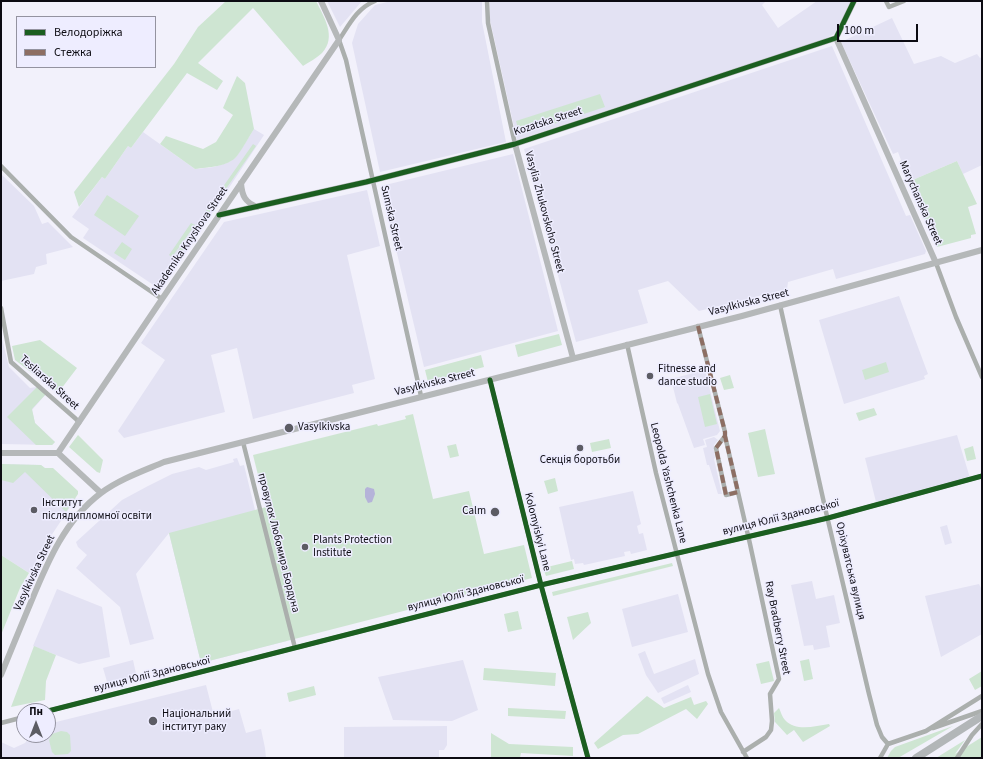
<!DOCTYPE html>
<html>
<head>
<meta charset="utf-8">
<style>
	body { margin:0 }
	#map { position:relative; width:983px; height:759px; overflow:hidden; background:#f2f1fb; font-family:"Source Sans 3",sans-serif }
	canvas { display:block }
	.frame { position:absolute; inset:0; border:2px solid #0c0b12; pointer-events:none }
	.legend { position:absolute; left:16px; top:16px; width:140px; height:52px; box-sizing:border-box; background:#eeedff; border:1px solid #9493a0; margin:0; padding:5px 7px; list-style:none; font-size:12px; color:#0c0b12 }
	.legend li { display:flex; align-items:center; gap:8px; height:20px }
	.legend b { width:20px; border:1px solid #9493a0 }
	.north { position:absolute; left:16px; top:703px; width:40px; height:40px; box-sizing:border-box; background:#eeedff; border:1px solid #9493a0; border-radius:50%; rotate:0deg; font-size:11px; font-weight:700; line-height:16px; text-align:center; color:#0c0b12 }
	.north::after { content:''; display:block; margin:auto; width:14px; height:18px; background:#5c5c64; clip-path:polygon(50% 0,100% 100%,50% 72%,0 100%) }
	.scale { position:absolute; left:837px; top:24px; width:81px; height:18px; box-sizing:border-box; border:2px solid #0c0b12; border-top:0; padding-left:5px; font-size:12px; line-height:14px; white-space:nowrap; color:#0c0b12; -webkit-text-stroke:3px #eeedff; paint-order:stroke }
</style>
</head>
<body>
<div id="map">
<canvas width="983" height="759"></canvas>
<div class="frame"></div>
<ul class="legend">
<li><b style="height:5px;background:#1b5e20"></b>Велодоріжка</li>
<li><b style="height:5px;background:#8d6e63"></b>Стежка</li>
</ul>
<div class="north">Пн</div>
<div class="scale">100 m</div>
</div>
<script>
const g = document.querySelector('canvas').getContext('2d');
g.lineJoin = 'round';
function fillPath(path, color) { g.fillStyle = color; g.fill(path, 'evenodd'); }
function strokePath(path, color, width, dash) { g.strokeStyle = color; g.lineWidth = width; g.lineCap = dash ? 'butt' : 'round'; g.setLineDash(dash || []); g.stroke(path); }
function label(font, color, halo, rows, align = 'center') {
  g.font = font + ' "Source Sans 3",sans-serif'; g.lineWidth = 3; g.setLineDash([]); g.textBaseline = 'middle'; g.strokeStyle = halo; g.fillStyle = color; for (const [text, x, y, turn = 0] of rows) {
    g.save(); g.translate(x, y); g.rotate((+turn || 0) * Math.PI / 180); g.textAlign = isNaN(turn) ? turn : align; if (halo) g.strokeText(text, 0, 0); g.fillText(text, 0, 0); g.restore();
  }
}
fillPath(new Path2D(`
	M327,1h35l-22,26z
	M391,1h91v21l24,120 -126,30 -28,-129 6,-19 17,-19z
	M490,1h276l-4,4 16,23 39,-27h35l-18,33 -9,5 -308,101 -27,-120z
	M892,18l22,46 27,-8 14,7 22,-9 3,4 2,-1v108l-19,9 -6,-13 -49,21 -9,-20 2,-2 -3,-8 -5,2 -52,-112z
	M832,46l74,170 4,-1 16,36 -1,3 -89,25 -3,-10 -45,13 -1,7 -88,22 -31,-30 -30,9 10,33 -72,19 -52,-193z
	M254,129l10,6 -103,155 -78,-52 6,-9 -17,-12 30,-40 3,2 23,-33 3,2 12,-16 52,37 19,-2 15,-5 7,-5z
	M513,154l45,177 -134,36 -43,-181z
	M1,174l33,32 8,18 6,-2 25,25 -27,7 1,10 -11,3 -2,7 -33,7z
	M367,190l13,56 -33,9 28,124 -23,6 2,8 -101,26 -16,-71 -26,7 14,57 -101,26 -6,-7 47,-71 -24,-17 83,-121z
	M899,296l29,78 -4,2 1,3 -81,25 -25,-84z
	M1,335l8,32 21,21 7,-1 9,7 -14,16 3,13 20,19 -3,3 -51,-1z
	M705,370l15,61 -3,4 -14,4 2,6 -11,3 -16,-44 -1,-1 -6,-24z
	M957,435l13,43 -94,24 -11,-44z
	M714,437l4,3 -4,5v5l1,8 -1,1 8,35h-4l-9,-29h-2l-4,-17 4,-1 -2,-7z
	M237,458l3,8 4,-1 43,176 -86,22 -32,-130 -33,41 18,65 -24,6 -10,-38 -44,-39 11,-13 -9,-8 -2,-5 46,-42 26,-14 24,-12 27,-7 7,3 28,-8 -1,-3z
	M1,464l40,1 35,33 -25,38 -22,37 -28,-18z
	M633,491l8,33 -4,2 2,8 4,-1 4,17 -16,4 -1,-3 -6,1 1,4 -41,9 -1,-2 -8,1 -1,-5 -3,1 -12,-53z
	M947,525l5,18 -7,2 -5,-18z
	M812,581l4,18 18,-4 6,28 -14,3 4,21 -16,3 -1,-5 -9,1 -13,-61z
	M979,584l3,6v44l-41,23 -16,-61z
	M57,589l45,18 8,50 -31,7 -46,-18z
	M678,594l10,38 -56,15 -10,-38z
	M645,651l9,23 41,-15 4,15 -41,19 -12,-18 -8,-21z
	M133,660l4,18 -29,7 -5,-17z
	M463,660l15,50 -26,11 -59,-1 -15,-43z
	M206,685l8,31 25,-7 7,24 15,-4 4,19 1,10h-265v-16l13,6 11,-5 6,-8h17v-11z
	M688,685l3,7 -27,12 -3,-6z
	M447,726v19l-3,5h-5v8h-95v-31z`), '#e3e2f3');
fillPath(new Path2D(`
	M226,1h90c8,16 21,36 6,52 -5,5 -13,9 -19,13l-50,-58 -55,55 25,18 -6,9 -30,-17 -56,75 -3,-2 -23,33 -3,-2 -23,30 -5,-15 100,-128 24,-37z
	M237,76l8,7 9,46c-6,9 -11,19 -17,27 -9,11 -29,11 -42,13l-35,-25 6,-8 37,13 13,-7 17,-27 -10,-7z
	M600,94l5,13 -85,28 -4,-14z
	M253,144l3,2 -82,117 -2,-2 1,-3z
	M957,161l20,43 -9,3 8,27 -5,1v3l-34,9 -29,-65z
	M107,195l32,21 -14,20 -31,-21z
	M191,223l4,2 -23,32 -3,-2z
	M122,242l10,7 -7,11 -11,-7z
	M559,334l3,11 -44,12 -3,-12z
	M40,340l37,28 -19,25 -43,-33 -3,-14z
	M481,355l3,12 -56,15 -3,-12z
	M886,362l3,10 -24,8 -3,-10z
	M730,375l4,13 -10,2 -4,-12z
	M37,387l9,7 -14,15 3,14 20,19 -3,3h-16l-29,-28z
	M710,394l7,30 -12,3 -7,-30z
	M874,408l3,7 -18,6 -3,-8z
	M413,414l20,85 36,-8 15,63 40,-9 8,33 -331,85 -32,-130 97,-26 -13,-52 124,-31 1,2 28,-7 -1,-3z
	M765,429l10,45 -17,3 -10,-44z
	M78,435l25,25 -3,13 -3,-1 -28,-25z
	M609,439l2,9 -19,4 -2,-9z
	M456,444l3,12 -9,2 -3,-12z
	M973,446l3,13 -9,2 -3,-12z
	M1,464l40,1 4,3h8l25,23v3l-12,18 -41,-40 -12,11 -12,-3z
	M555,478l3,13 -10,3 -4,-13z
	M1,555l28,18 -9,15 -19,47z
	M572,561l2,8 -28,7 -3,-8z
	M672,563l1,3 -120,30 -1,-4z
	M518,611l4,18 -14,3 -4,-18z
	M588,612l3,11 -18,17 -6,-23z
	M34,646l22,9 -10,26 -1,19 -34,7z
	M809,659l4,20 -9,2 -4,-20z
	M769,661l5,20 -13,3 -5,-20z
	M484,668l72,5 -1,13 -72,-6z
	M982,671v15l-7,4 -6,-11z
	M314,686l2,9 -27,7 -2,-9z
	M647,696l17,12 27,-11 3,8 12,-4 2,3 -11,15 -11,-10 -48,25 -15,1 -25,14 -4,-6z
	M508,708l58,3 -1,8 -57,-3z
	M779,708c2,4 3,9 6,12 11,12 30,6 44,4l1,2 -27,16 -9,-12 -7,5 -12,-13 -1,-9z
	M953,726l-55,32h-11l4,-7 4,-4z
	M61,731l6,1 3,3 1,16 -3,3 -13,1 -3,-3 -3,-12 3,-6z
	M491,733l18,11 64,3v9l-52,-3 -1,5h-29z
	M982,737v21h-46l29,-18 -10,14z`), '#cee5d2');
fillPath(new Path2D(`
	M367,487l7,2 1,5 -3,8 -4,1 -3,-6v-8z`), '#b5b3d9');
strokePath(new Path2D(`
	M375,1c-18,7 -26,24 -36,39l7,20 75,336
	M487,1l1,22 27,121
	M886,1l3,6 15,-6
	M1,166l70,71 91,62
	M936,263l20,54 26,60
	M780,305l46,207 43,182 8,31 5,12 6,7
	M1,308l10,54 65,57 3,4
	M698,326l27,106v4l-9,12 10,47 12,-3
	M627,344l29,129 52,201 13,38 26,46
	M490,380l51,205 47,173
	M725,436l25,108 29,135 -9,15 2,27 -1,9 -5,7 -23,15
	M243,442l52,206
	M48,711l493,-126 287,-67 154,-42
	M1,723l23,-6
	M933,728l49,-17
	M880,758l8,-14 38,-13 56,-35
	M957,758l15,-23 10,-11`), '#abafad', 4.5);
strokePath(new Path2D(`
	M836,38l100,225
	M515,144l58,214
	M241,183c1,13 4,19 16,24
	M219,215l147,-33 149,-38 321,-106 18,-37
	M1,453h57
	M58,453l104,-154 177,-259 -18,-39
	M58,453l43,40
	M1,675c10,-25 20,-49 30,-73 17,-41 34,-82 70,-109 19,-14 42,-22 63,-31l578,-146 240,-66`), '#b5b8b9', 6);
strokePath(new Path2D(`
	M916,758l66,-42`), '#b2b6b8', 8);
strokePath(new Path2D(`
	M698,326l27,106v4l-9,12 10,47 12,-3 -13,-56`), '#8d6e63', 4, [8, 4]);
strokePath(new Path2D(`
	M219,215l147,-33 149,-38 321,-106 18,-37
	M490,380l51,205 47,173
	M48,711l493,-126 287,-67 154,-42`), '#1b5e20', 5);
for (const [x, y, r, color] of [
	[650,376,4,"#5c5c64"],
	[289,428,5,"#5c5c64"],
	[580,448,4,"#5c5c64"],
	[34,510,4,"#5c5c64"],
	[495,512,5,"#5c5c64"],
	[305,547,4,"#5c5c64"],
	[153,721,5,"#5c5c64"]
]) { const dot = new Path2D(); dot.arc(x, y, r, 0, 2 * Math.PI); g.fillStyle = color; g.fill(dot); strokePath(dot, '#eeedff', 1.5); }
label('11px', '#0c0b12', '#eeedff', [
	["Kozatska Street",548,122,-18],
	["Marychanska Street",920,203,66],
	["Vasylia Zhukovskoho Street",544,212,75],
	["Sumska Street",391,218,77],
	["Akademika Knyshova Street",190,241,-56],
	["Vasylkivska Street",749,303,-14],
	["Tesliarska Street",49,383,42],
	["Vasylkivska Street",435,383,-14],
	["Leopolda Yashchenka Lane",668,483,76],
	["вулиця Юлії Здановської",781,518,-14],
	["Kolomyiskyi Lane",537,532,76],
	["провулок Любомира Бордуна",278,543,76],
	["Оріхуватська вулиця",850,571,77],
	["Vasylkivska Street",35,573,-65],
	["вулиця Юлії Здановської",466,594,-14],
	["Ray Bradberry Street",777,628,79],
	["вулиця Юлії Здановської",152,675,-14]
]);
label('11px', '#0c0b12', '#eeedff', [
	["Fitnesse and",658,370],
	["dance studio",658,383],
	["Vasylkivska",298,428],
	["Секція боротьби",580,461,"center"],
	["Інститут",42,504],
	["післядипломної освіти",42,517],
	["Calm",486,512,"right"],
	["Plants Protection",313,541],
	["Institute",313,554],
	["Національний",162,715],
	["інститут раку",162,728]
], 'left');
</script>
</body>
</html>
